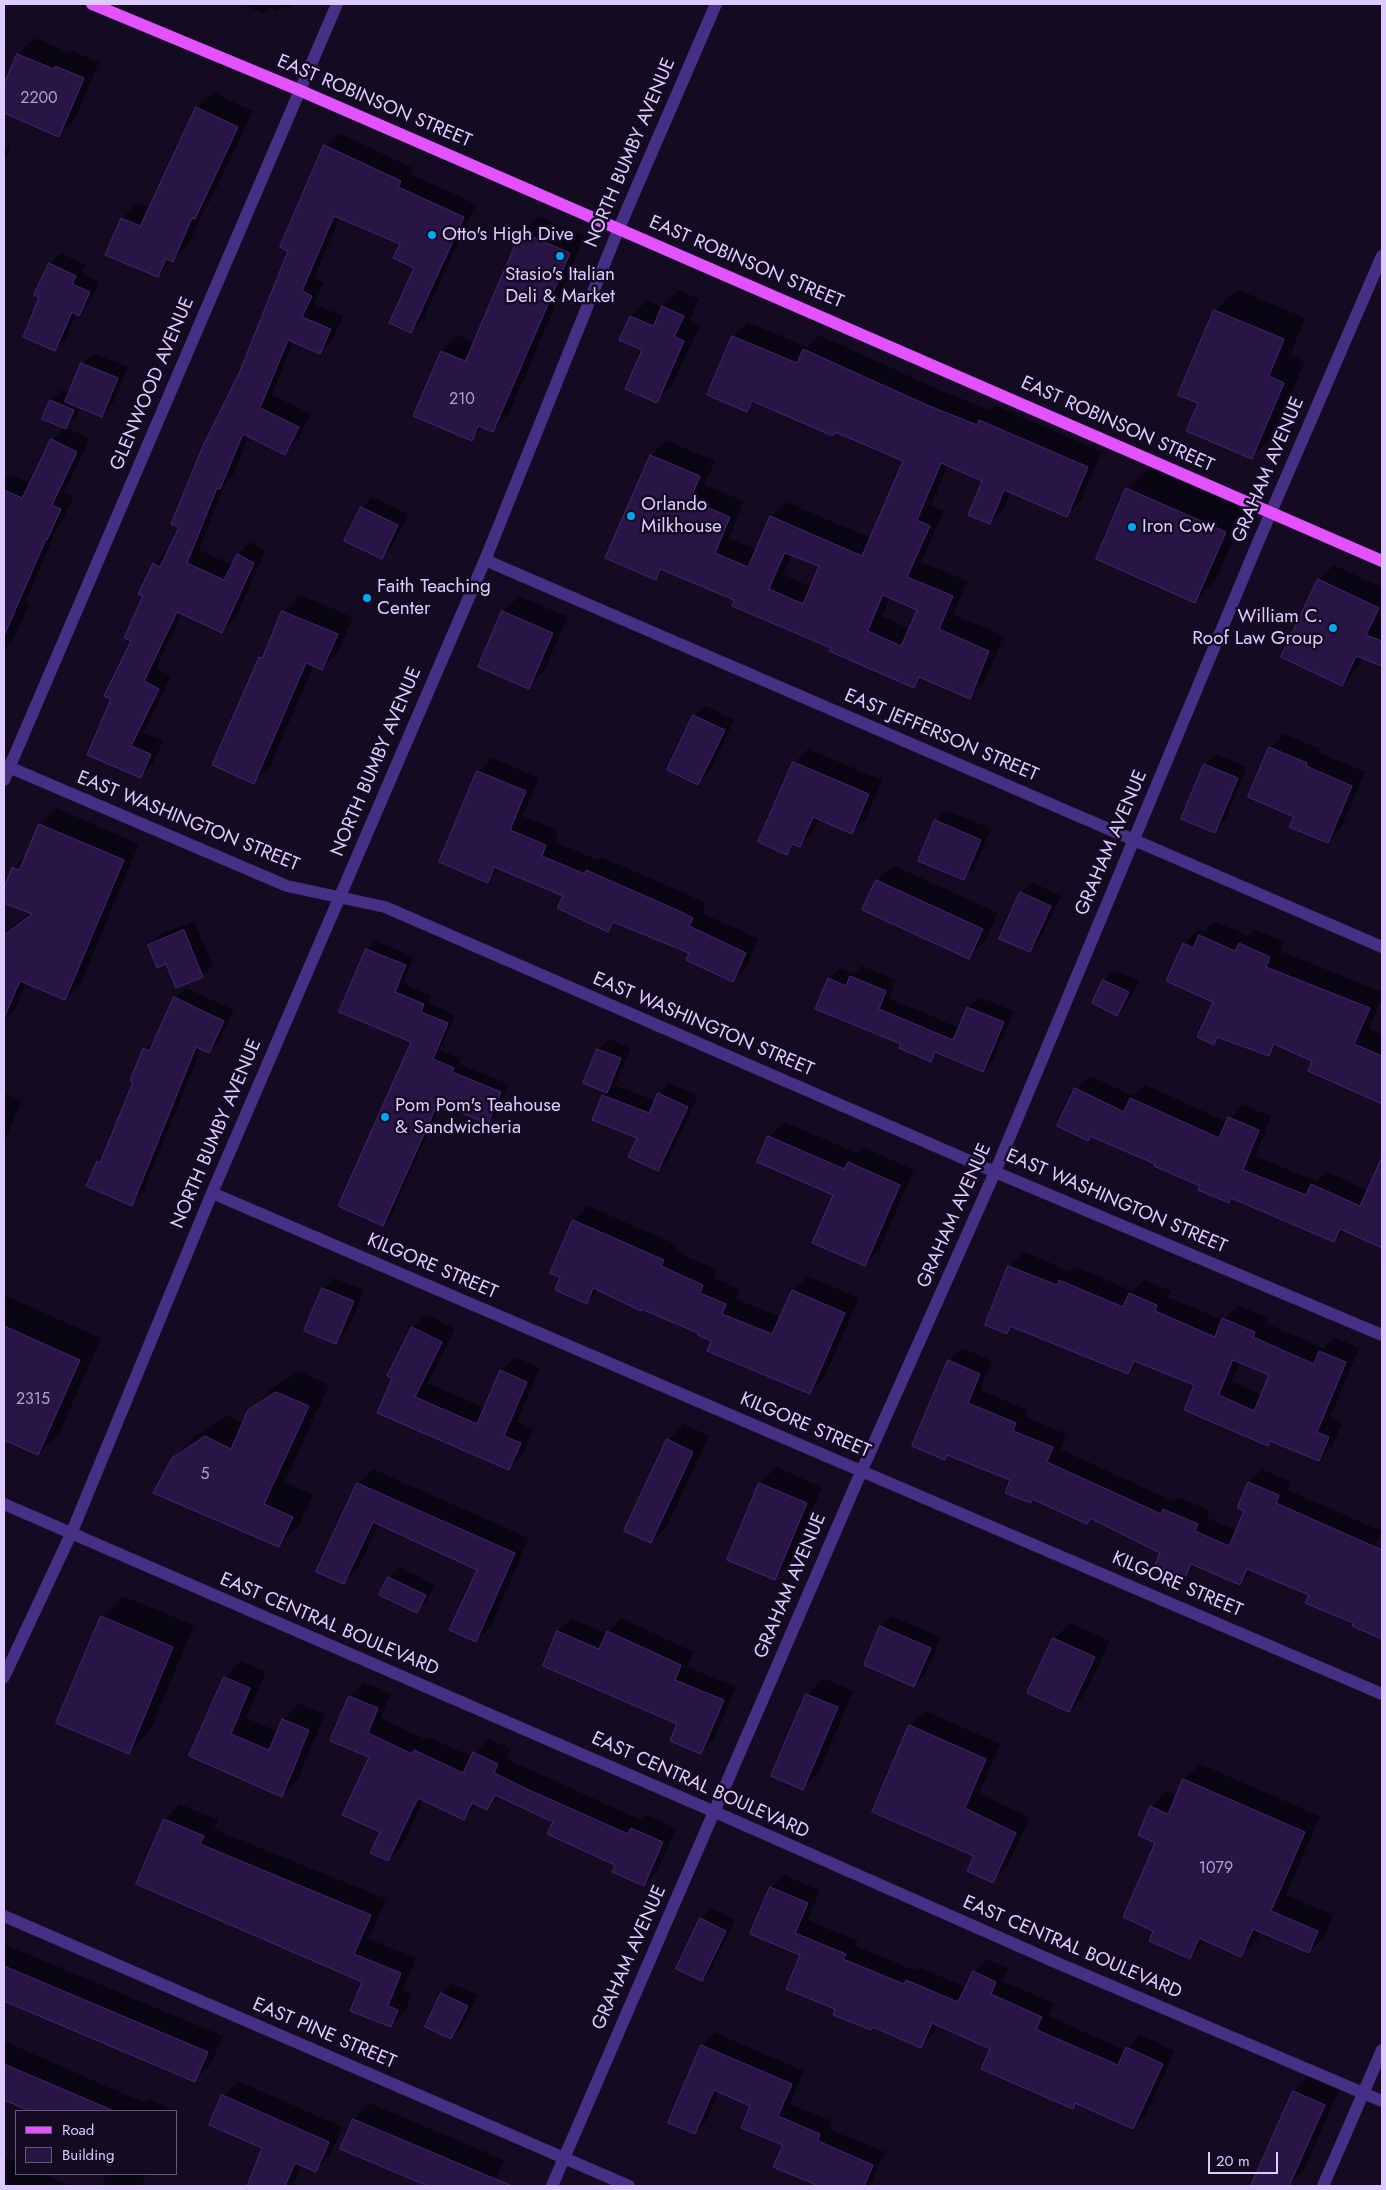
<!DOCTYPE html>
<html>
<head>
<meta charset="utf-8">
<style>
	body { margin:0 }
	#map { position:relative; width:1386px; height:2190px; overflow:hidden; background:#140b22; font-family:Jost,sans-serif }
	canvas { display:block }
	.frame { position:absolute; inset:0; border:5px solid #ddcbff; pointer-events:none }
	.legend { position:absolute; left:15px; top:2110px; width:162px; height:65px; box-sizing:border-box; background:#140b22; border:1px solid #64587a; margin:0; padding:6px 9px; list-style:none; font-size:15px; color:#ddcbff }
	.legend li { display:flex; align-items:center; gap:10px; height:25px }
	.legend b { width:25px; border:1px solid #64587a }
	.scale { position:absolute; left:1208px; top:2152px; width:70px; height:22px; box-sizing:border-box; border:2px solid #ddcbff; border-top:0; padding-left:6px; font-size:15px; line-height:18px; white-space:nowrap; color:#ddcbff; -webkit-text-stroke:4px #140b22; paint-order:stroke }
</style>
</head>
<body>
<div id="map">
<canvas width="1386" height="2190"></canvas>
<div class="frame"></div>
<ul class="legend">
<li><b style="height:6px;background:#e452ff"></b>Road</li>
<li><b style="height:14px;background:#291545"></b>Building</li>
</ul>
<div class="scale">20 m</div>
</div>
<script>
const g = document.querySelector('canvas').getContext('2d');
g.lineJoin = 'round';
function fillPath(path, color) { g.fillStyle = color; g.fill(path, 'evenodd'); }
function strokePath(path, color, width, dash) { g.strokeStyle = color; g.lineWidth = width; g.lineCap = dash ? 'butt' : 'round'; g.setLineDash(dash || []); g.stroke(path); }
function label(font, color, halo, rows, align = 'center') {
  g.font = font + ' Jost,sans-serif'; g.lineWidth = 5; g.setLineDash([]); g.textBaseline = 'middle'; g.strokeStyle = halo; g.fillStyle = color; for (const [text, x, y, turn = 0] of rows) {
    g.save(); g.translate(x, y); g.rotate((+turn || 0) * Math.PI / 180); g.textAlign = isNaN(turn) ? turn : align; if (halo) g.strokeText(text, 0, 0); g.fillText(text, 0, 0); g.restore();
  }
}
fillPath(new Path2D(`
	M243,4h50l-5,5 -7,-3 -5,5 -6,-3 -6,6z
	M34,38l36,15 2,-2 27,11 -24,57 -16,17 -55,-24v-23l14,-34z
	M213,92l40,19 -43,90 -5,6 -16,37 -32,32 -35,-57 16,-17 12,6 47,-100z
	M338,133l75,35 -3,6 66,30 -53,115 -13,13 6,-65 -15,-24 -61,-26 -26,61 10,5 -10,21 29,12 -10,24 -13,12 -26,-11 -22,54 39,19 -13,26 -13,13 -36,-17 -16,39 -7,6 -27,69 33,15 6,-10 12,-13 16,8 -31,69 -13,12 -40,-18 -26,55 15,8 -28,57 20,8 -10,22 -13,13 -28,-77 20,-59 22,-76 12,-13 2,1 12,-26 110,-276 35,-104z
	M4,145l6,3 -6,15z
	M538,216l47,20 -76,178 -16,16 -9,-3 -13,12 -56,-23 27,-65 16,-16 17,7 47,-110z
	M61,253l25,12 -4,8 17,9 -10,21 -11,11 -2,-1 -10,26 -11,10 -14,-53 -5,-2 14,-30z
	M1237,289l68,29 -15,37 15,6 -32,75 -21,21 -52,-55 15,-91z
	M679,290l20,9 -9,21 10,5 -28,60 -16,16 -12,-51 -23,-10 10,-24 16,-16 15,7z
	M748,322l59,25 12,-12 123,56 49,19 4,-5 107,47 -21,48 -15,15 -55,-23 -7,16 -15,15 -5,-43 -36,-16 -17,41 13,6 -23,51 47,19 -15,33 51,22 -20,46 -15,15 -46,-19 -9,9 -178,-88 -72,-29 -9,9 -48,-21 44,-103 15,-15 49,21 -11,24 40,16 -15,37 28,12 14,-33 15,-15 85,36 34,-78 -69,-29 -3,4 -77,-34 -9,9 -14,-73zM792,555l29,11 -10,21 -28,-13zM890,597l28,12 -8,20 -28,-13z
	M93,353l35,14 -16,38 -10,11 -22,-9 -3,10 -11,10 24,12 -26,53 10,4 -14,29 -3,4 -32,74 4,2 -15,33 -7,8 -3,8v-175l7,-5 20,9 21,-43 13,-13 -21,-9 7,-18 11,-10 8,3 12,-29z
	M1149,468l97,42 -30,70 -21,21 -67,-112z
	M372,497l36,17 -16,33 -11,10 -19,-49z
	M1334,565l48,22v78l-19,-7 -6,11 -15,16 -23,-105z
	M300,595l53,22 -15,35 -16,16 -8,-3 -44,101 -17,16 7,-124 6,-6 18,-41z
	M519,596l49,21 -24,54 -16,16 -25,-75z
	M705,705l29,15 -25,53 -11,11 -4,-68z
	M1284,734l36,15 -2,3 47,20 -24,56 -14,14 -32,-26 -46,-20 21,-49z
	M808,749l74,31 -16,39 -14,13 -33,-14 -6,14 -14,14 -3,-2 -9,9 7,-90z
	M1215,754l32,13 -22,54 -11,10 -9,-66z
	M492,758l47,20 -16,38 36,15 -4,11 43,18 3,-3 90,39 15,8 -4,9 57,26 -13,28 -14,14 -42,-28 -74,-31 -8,9 -43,-36 -65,-27 -12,13 -10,-110z
	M56,808l83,36 -58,139 -16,16 -39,-17 -10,26 -12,12v-53l3,1 -3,-4v-31l27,-21 -27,-11v-10l9,-23 14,-14 13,-30z
	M946,810l45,19 -17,39 -11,11 -27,-58z
	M893,865l105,48 -13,28 -16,16 -92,-76z
	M1032,882l29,14 -21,44 -10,11 -29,-13 20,-45z
	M194,921l19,45 -11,10 -35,-14 -18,-17 11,-11z
	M1215,921l34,15 6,-7 29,13 -4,9 102,41v6l-13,31 13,6v67l-73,-32 5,-10 -36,-15 -9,10 -49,-18 -7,6 1,-42 -30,-57 15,-15 5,2z
	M375,941l39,16 -11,26 28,13 -3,7 27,12 -15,35 21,9 -2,5 50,20 -13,30 -8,8 -47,-18 -50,112 -8,8 29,-182 -45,-93z
	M862,966l34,14 -7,18 71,30 8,-20 11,-11 35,14 -21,49 -10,11 -44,-19 -8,8 -28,-16 -74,-65 10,-11 14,6z
	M1115,970l24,11 -12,23 -10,10 -24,-11 11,-23z
	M186,988l48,22 -15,31 -10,11 -8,-4 -59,146 -11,10 -33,-42 7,-8 30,-73 9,-32 12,-10 19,-41z
	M609,1039l22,9 -14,33 -3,4 42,16 3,-7 10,-11 29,13 -30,63 -10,11 -19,-33 -45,-18 9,-24 4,-3 -22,-9 13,-34z
	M1090,1076l44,20 11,-11 82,37 15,-17 29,11 -16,40 61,25 10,-10 42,20 14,-27v83l-37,-17 -11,11 -101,-44 -4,4 -72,-38 -65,-27 -4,3 -12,-50z
	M4,1093l18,8 -18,41z
	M784,1122l73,31 6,-6 51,23 -35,80 -15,15 -29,-70 -66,-58z
	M588,1206l90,39 -3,6 42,19 -3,8 26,11 -4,10 45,18 12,-26 14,-15 52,22 -35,80 -14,15 -110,-60 -101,-43 -12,12 -25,-25 12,-57z
	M1024,1252l46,19 5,-5 57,25 12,-11 27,11 -3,6 55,23 15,-15 30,13 -2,5 57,25 11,-11 25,11 -29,70 12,5 -9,22 -14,15 -47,-20 -5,4 -71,-59 -57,-23 -11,11 -116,-47 -5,6 -20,-8 23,-58zM1240,1362l31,12 -9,21 -30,-14z
	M333,1278l31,12 -17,42 -11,10 -13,-53z
	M4,1295l97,43 -41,94 -22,22 -34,-16z
	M426,1314l29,15 -27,54 57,25 16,-37 13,-14 26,11 -23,54 17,7 -12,26 -13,14 -130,-57 34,-84z
	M962,1348l30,13 -12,29 48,20 -3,7 41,17 -6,15 113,52 4,-4 33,13 -3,8 30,13 9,-21 3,-28 13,-13 29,13 -3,8 94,41 -13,27 13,5v74l-28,-12 1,-3 -45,-28 -57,-24 -13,14 -44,-19 -11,11 -24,-24 -70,-34 -4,4 -53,-23 -4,3 -18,-22 -64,-26 -4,4 5,-97z
	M299,1371l30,14 -44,97 28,13 -13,29 -21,21 -106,-86 21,-22 33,-22 16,8 6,-12 22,-22z
	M684,1424l25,12 -42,90 -16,16 17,-102z
	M776,1467l46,20 -31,75 -17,16 -46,-19 32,-76z
	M373,1469l156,69 -38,88 -15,15 3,-71 -100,-47 -21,45 -14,15 -26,-12 40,-88z
	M400,1567l35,18 -8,16 -11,11 -35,-18 8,-17z
	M123,1596l71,29 -44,106 -22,21 -26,-135z
	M892,1616l49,21 -16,38 -11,10 -33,-58z
	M621,1618l73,34 -7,15 49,20 -22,52 -13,13 -22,-28 -121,-92 14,-13 35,15z
	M1070,1623l40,18 -25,53 -16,17 -15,-72z
	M241,1661l25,11 -20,46 32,13 5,-11 16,-17 26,11 -27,65 -16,17 -91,-41 34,-77z
	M823,1678l30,13 -34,81 -16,16 4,-93z
	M364,1682l27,12 -10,24 45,22 3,-3 43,20 16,-18 23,10 -4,10 37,17 97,44 5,-5 30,13 -18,42 -14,15 -90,-64 -54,-25 -13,13 -9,-4 -14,13 -41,-18 -21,46 -14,14 -7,-28 -10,-75 -21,-60z
	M925,1711l76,33 -22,49 51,25 -23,48 -15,15 -17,-26 -65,-129z
	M1200,1764l120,52 -34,79 47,20 -8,21 -17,16 -48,-21 -3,8 -16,16 -35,-15 -16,17 -35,-27 2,-88 -6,-35 16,-16 10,4 7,-15z
	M180,1804l38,16 -4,9 172,70 -17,40 47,19 -13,33 9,3 -6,16 -16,16 -26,-44 -199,-162z
	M784,1875l36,15 -12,30 50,21 -2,5 60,25 4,-3 47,19 7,-15 13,-13 22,9 -6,13 51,22 -5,13 11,5 65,29 15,-15 35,16 -29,63 -13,14 -56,-25 -4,4 -81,-59 -54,-24 -4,9 -13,13 -47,-20 -3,3 -34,-21 -35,-54 -31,-66z
	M711,1908l24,12 -23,49 -10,11 -1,-61z
	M4,1944l219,92 -12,28 -16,16 -191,-80z
	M452,1983l25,12 -15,32 -11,11 -9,-44z
	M715,2033l89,38 -14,33 42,17 -3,8 56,23 -15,34h-53l1,-2 -66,-79 -33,-14 -12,29 -12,13 7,-87z
	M4,2041l141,62 4,-4 26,12h-142l-29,-13z
	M1310,2075l30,13 -36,82 -16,16h-36l42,-95z
	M238,2081l105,46 -13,28 -15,15 -13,-6 -9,22h-45l16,-38 -41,-52z
	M370,2103l134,57 -11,26h-71l2,-3 -70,-64z
	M4,2157l12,5v12h26l29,12h-67z
	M107,2174h40l-6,12h-40z`), '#0007');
const building = new Path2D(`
	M17,54l37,15 1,-3 29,12 -25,59 -55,-24v-28z
	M196,107l42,20 -43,92 -3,-1 -19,44 -7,-3 -8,18 -53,-22 16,-37 19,8z
	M324,145l77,36 -3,6 66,30 -53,116 -22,-10 25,-55 -21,-10 7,-14 -66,-28 -32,75 10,5 -10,21 29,12 -11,25 -32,-14 -28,68 39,19 -14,28 -42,-21 -23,55 -3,-1 -30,75 37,17 13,-26 17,9 -32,70 -45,-21 -33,69 15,8 -28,57 20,8 -10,24 -54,-23 24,-56 -7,-3 27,-55 -7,-3 19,-42 -5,-2 15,-31 7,4 19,-40 -8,-3 32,-78 37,-75 48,-120 -8,-4z
	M521,232l49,21 -77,179 -15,-6 -6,15 -59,-25 28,-65 24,10z
	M49,263l27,13 -4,8 18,8 -11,24 -7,-4 -17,39 -32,-14 16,-40 -5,-2z
	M662,306l22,10 -10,21 10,4 -27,62 -32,-14 17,-39 -23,-10 11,-24 23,10z
	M1214,310l70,29 -15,37 15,7 -32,76 -66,-28 12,-28 -20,-8z
	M732,336l65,27 6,-14 124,56 50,20 2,-5 109,47 -21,50 -63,-27 -14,34 -22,-9 14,-34 -41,-18 -24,57 13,6 -23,51 46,19 -14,33 50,22 -19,48 -51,-22 -5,11 -85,-37 2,-3 -99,-42 2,-6 -74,-31 -4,11 -51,-22 45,-103 50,21 -10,24 40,17 -15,36 33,14 22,-51 92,40 41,-95 -68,-29 -2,4 -81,-35 -5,11 -40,-17zM785,553l34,13 -16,38 -34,-15zM883,595l34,15 -16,36 -33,-15z
	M81,363l37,15 -16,39 -37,-15z
	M50,400l24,10 -8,19 -24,-10z
	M51,439l26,13 -25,53 9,4 -14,31 -1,-1 -42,97v-146l18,8z
	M1126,488l100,44 -31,71 -99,-44z
	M361,507l37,18 -16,34 -38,-18z
	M1318,579l61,29 -13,27 16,6v25l-26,-10 -14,30 -61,-29z
	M282,611l56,23 -16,36 -16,-7 -52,121 -42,-19 47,-108 3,1z
	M502,611l51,22 -24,56 -51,-22z
	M693,715l32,15 -27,55 -31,-15z
	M1269,747l38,16 -1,3 46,20 -24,57 -39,-16 5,-10 -46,-20z
	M793,762l76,32 -17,40 -39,-17 -13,30 -8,-3 -5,11 -29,-13z
	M1204,764l34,14 -23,55 -34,-14z
	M477,771l49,20 -16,39 36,15 -4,11 43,18 1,-4 91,40 16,8 -4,8 57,27 -13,29 -47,-22 3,-7 -76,-31 -5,10 -51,-24 6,-12 -69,-29 -6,16 -49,-21z
	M935,820l46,20 -17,40 -46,-19z
	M39,824l85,36 -59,140 -45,-19 -16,37v-83l28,-21 -28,-11v-15l8,-21 7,3z
	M876,880l107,49 -14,30 -107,-49z
	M1020,892l31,14 -21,46 -31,-13z
	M184,930l19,47 -27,11 -10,-24 -9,4 -9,-23z
	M1199,935l36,16 4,-8 31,14 -4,10 104,41 -16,36 28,12v48l-74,-33 4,-10 -38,-17 -5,12 -52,-19 -3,8 -17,-8 16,-35 -47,-21 17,-38 10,5z
	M366,949l40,16 -11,27 29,12 -3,8 27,11 -15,36 21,9 -2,4 49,20 -13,32 -50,-21 -55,123 -45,-20 73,-164 -72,-30z
	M850,976l36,15 -7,18 74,31 14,-33 37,15 -21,50 -48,-20 -4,10 -32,-14 2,-4 -86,-35 13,-31 18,8z
	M1103,980l26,12 -12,24 -25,-13z
	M174,997l50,24 -15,32 -13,-6 -64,159 -46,-20 11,-25 3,2 33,-81 -3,-1 13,-33 6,3z
	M597,1049l24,9 -14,35 -24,-10z
	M1075,1088l49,24 6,-14 89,40 9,-21 31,13 -16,40 63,25 5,-11 49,22 22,-49v91l-42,-19 -6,13 -103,-44 -2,5 -31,-13 2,-4 -46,-20 1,-2 -65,-28 -2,5 -31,-15z
	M658,1093l30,14 -30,64 -30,-14 9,-19 -45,-18 10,-25 47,18z
	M768,1136l76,33 4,-7 52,23 -35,81 -53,-23 21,-48 -76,-33z
	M573,1220l91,40 -3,6 42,19 -3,8 26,11 -4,10 50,20 20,-44 53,23 -35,81 -103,-43 4,-10 -13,-6v-2l-57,-24v2l-48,-23 -6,16 -32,-14 5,-13 -10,-4z
	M1008,1266l49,19 2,-5 64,27 6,-14 28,12 -2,6 60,26 7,-19 33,14 -2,5 61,27 5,-13 27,11 -29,70 12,5 -10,24 -49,-20 -2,5 -84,-36 10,-25 -60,-24 -6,13 -118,-48 -3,8 -22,-9zM1233,1360l36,15 -15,36 -35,-16z
	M322,1288l32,13 -18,43 -32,-13z
	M4,1326l76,34 -42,95 -34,-15z
	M412,1327l30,15 -27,55 62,27 23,-54 27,12 -23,54 17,7 -12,27 -132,-57 15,-35 -5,-2z
	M948,1360l32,14 -12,29 48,20 -3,8 40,16 -6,15 114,52 2,-5 35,15 -3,7 34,15 15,-35 -7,-3 11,-26 31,13 -3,8 106,47v89l-30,-13 1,-3 -48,-20 4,-8 -62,-26 -7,16 -49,-21 -6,14 -30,-13 5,-12 -70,-35 -3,6 -55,-25 -1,4 -26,-10 5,-13 -63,-25 -2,5 -33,-14z
	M276,1392l33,14 -45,98 29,13 -14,30 -126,-54 19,-35 33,-22 26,13 17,-39z
	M667,1439l26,13 -42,91 -27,-12z
	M357,1483l158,70 -39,89 -27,-12 28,-60 -104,-48 -29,62 -28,-12z
	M759,1483l48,20 -32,77 -48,-20z
	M388,1577l38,18 -9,18 -38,-18z
	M101,1616l72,31 -44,107 -73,-31z
	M880,1626l51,22 -17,39 -50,-22z
	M557,1631l42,18 8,-18 74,34 -6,15 49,20 -23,54 -31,-13 7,-17 -134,-58z
	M1053,1638l42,19 -26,55 -42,-19z
	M224,1677l26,11 -19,46 38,16 13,-31 27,11 -27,67 -93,-41z
	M806,1694l32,13 -35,83 -32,-14z
	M349,1696l29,12 -10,25 44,21 2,-4 49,23 10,-21 25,12 -4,9 35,17 99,44 3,-6 32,14 -19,44 -32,-14 3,-7 -68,-31 6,-12 -58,-27 -8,15 -15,-7 -8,17 -46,-22 -30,63 -18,-8 10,-21 -38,-17 27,-58 -39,-16z
	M909,1725l77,34 -21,49 51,25 -23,50 -26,-12 7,-15 -102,-44z
	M1183,1779l122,53 -34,79 47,20 -9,22 -56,-24 -12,28 -42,-19 -9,21 -41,-18 4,-10 -30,-14 32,-74 -17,-8 12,-29 18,8z
	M164,1819l40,17 -4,8 171,71 -17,39 47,19 -13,33 10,4 -7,17 -41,-16 12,-29 -226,-98z
	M770,1887l38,16 -13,30 51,21 -3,5 61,25 2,-4 52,22 15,-31 23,11 -5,12 51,23 -6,12 10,5 72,31 8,-18 37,17 -30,65 -58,-26 -2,6 -92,-40 9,-20 -58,-26 -11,25 -48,-21 -2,3 -38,-15 2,-6 -49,-20 14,-34 -50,-21z
	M700,1918l26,13 -24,50 -26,-12z
	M4,1966l204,86 -13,30 -191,-81z
	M441,1993l27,13 -17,33 -26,-12z
	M701,2045l91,39 -14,32 42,18 -2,7 55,24 -9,21h-45l-46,-19 10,-22 -42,-17 9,-22 -36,-16 -19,44 -27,-11z
	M4,2064l110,47h-84l-26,-11z
	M1293,2091l32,14 -36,81h-38z
	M222,2095l107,47 -13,30 -21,-9 -10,23h-38l15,-38 -53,-23z
	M353,2119l159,67h-84l-88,-37z`);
fillPath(building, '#291545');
strokePath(building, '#452473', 1);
strokePath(new Path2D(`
	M485,560l897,387
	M4,765l283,121 98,21 610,265 387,163
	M4,780l333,-776
	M212,1193l1170,501
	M4,1504l711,308 340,150 327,139
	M4,1677l67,-143 141,-341 273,-633 134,-332 97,-224
	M4,1916l625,270
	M552,2186l310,-716 133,-298 264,-632 123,-284
	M1323,2186l59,-136`), '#463086', 12);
strokePath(new Path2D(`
	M92,4l207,86 1083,471`), '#e452ff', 12);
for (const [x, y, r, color] of [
	[432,235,5,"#00a8f6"],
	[560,256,5,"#00a8f6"],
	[631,516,5,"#00a8f6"],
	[1132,527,5,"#00a8f6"],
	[367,598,5,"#00a8f6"],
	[1333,628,5,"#00a8f6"],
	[385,1117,5,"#00a8f6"]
]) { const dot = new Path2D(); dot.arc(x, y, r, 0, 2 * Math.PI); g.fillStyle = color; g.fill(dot); strokePath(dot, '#140b22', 2); }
label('16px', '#b09ed0', null, [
	["2200",39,99],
	["210",462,400],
	["2315",33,1400],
	["5",205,1475],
	["1079",1216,1869]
]);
label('19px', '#ddcbff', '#140b22', [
	["EAST ROBINSON STREET",374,102,23],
	["NORTH BUMBY AVENUE",631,153,-67],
	["EAST ROBINSON STREET",746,263,23],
	["GLENWOOD AVENUE",153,384,-67],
	["EAST ROBINSON STREET",1117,425,24],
	["GRAHAM AVENUE",1269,470,-67],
	["EAST JEFFERSON STREET",941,736,23],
	["NORTH BUMBY AVENUE",377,762,-67],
	["EAST WASHINGTON STREET",188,822,22],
	["GRAHAM AVENUE",1112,843,-67],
	["EAST WASHINGTON STREET",703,1025,23],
	["NORTH BUMBY AVENUE",217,1134,-67],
	["EAST WASHINGTON STREET",1116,1202,23],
	["GRAHAM AVENUE",955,1216,-66],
	["KILGORE STREET",432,1267,23],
	["KILGORE STREET",805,1426,23],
	["KILGORE STREET",1177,1585,23],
	["GRAHAM AVENUE",791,1586,-67],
	["EAST CENTRAL BOULEVARD",329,1625,23],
	["EAST CENTRAL BOULEVARD",700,1786,24],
	["EAST CENTRAL BOULEVARD",1072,1948,23],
	["GRAHAM AVENUE",630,1958,-66],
	["EAST PINE STREET",324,2034,23]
]);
label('19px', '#ddcbff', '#140b22', [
	["Otto's High Dive",442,235],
	["Stasio's Italian",560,275,"center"],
	["Deli & Market",560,297,"center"],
	["Orlando",641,505],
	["Milkhouse",641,527],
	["Iron Cow",1142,527],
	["Faith Teaching",377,587],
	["Center",377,609],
	["William C.",1323,617,"right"],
	["Roof Law Group",1323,639,"right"],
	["Pom Pom's Teahouse",395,1106],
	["& Sandwicheria",395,1128]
], 'left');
</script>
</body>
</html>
